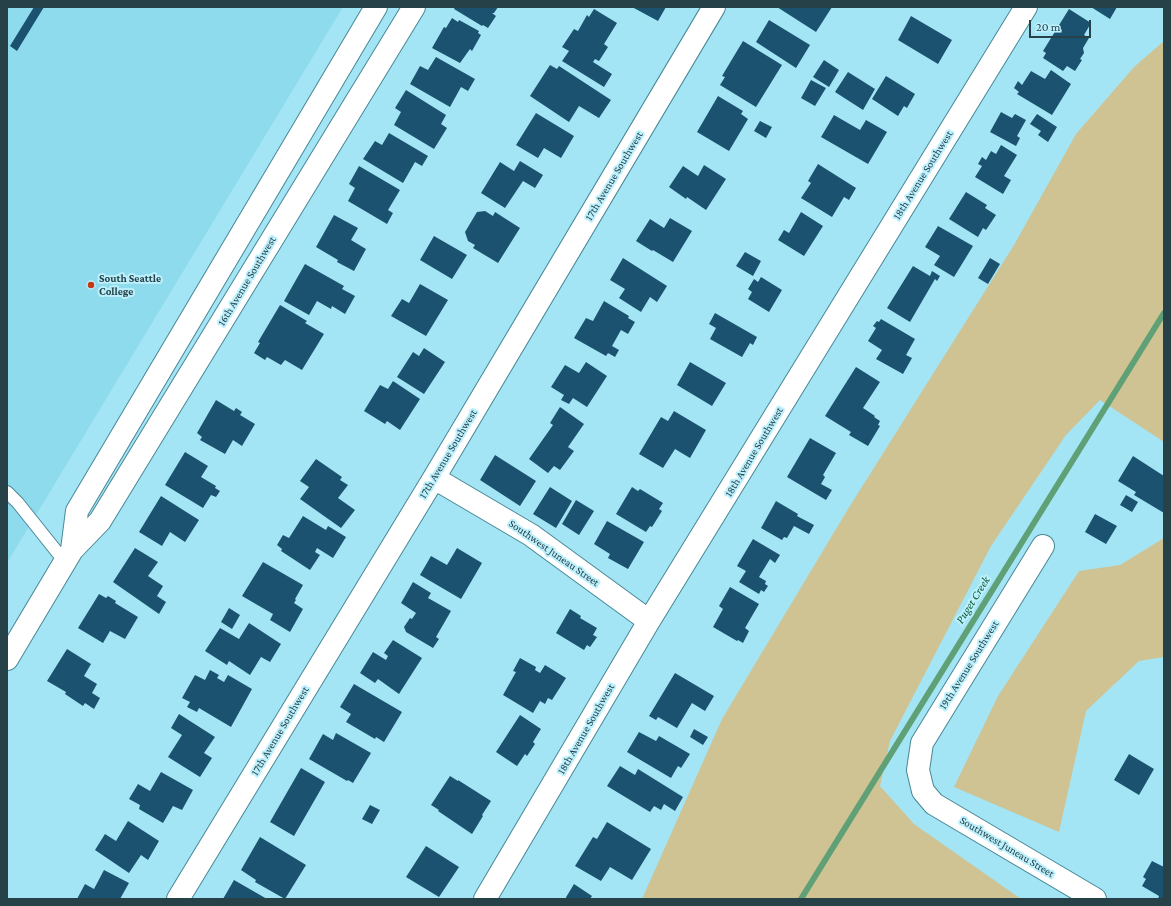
<!DOCTYPE html>
<html>
<head>
<meta charset="utf-8">
<style>
	body { margin:0 }
	#map { position:relative; width:1171px; height:906px; overflow:hidden; background:#a4e5f5; font-family:"Crimson Pro",serif }
	canvas { display:block }
	.frame { position:absolute; inset:0; border:8px solid #264148; pointer-events:none }
	.scale { position:absolute; left:1029px; top:20px; width:62px; height:18px; box-sizing:border-box; border:2px solid #264148; border-top:0; padding-left:5px; font-size:12px; line-height:14px; white-space:nowrap; color:#264148; -webkit-text-stroke:3px #bcf0fd; paint-order:stroke }
</style>
</head>
<body>
<div id="map">
<canvas width="1171" height="906"></canvas>
<div class="frame"></div>
<div class="scale">20 m</div>
</div>
<script>
const g = document.querySelector('canvas').getContext('2d');
g.lineJoin = 'round';
function fillPath(path, color) { g.fillStyle = color; g.fill(path, 'evenodd'); }
function strokePath(path, color, width, dash) { g.strokeStyle = color; g.lineWidth = width; g.lineCap = dash ? 'butt' : 'round'; g.setLineDash(dash || []); g.stroke(path); }
function label(font, color, halo, rows, align = 'center') {
  g.font = font + ' "Crimson Pro",serif'; g.lineWidth = 4; g.setLineDash([]); g.textBaseline = 'middle'; g.strokeStyle = halo; g.fillStyle = color; for (const [text, x, y, turn = 0] of rows) {
    g.save(); g.translate(x, y); g.rotate((+turn || 0) * Math.PI / 180); g.textAlign = isNaN(turn) ? turn : align; if (halo) g.strokeText(text, 0, 0); g.fillText(text, 0, 0); g.restore();
  }
}
fillPath(new Path2D(`
	M7,7h336l-336,556z`), '#8fdbee');
fillPath(new Path2D(`
	M1164,41v401l-64,-42 -34,35 -75,111 -101,195 -10,45 34,38 107,75h-379l80,-180 126,-210 166,-264 62,-111 58,-67z
	M1164,538v119l-25,4 -53,50 -27,121 -105,-45 44,-91 81,-125 41,-6z`), '#cfc393');
strokePath(new Path2D(`
	M801,899l363,-586`), '#5fa076', 6);
fillPath(new Path2D(`
	M34,7h10l-27,44 -7,-5z
	M455,7h43l-4,6h-2l4,3 -8,12 -5,-3 -1,1 -28,-17z
	M632,7h34l-8,14z
	M777,7h55l-16,25z
	M1091,7h26l-7,12z
	M594,9l23,14 -13,21 4,3 -9,14 -4,-2 -2,3 19,12 -8,13 -42,-26 7,-10 -7,-4 12,-18 4,2 9,-16 2,2z
	M1069,9l22,14 -7,12 5,3 -6,10 1,5 -4,6 2,1 -7,11 -8,-5 -4,5 -20,-13 3,-5 -3,-2z
	M911,16l41,24 -14,24 -40,-24z
	M452,18l6,4 1,-2 20,11 -1,2 3,2 -9,16 -2,-2 -10,14 -28,-15 12,-21 2,1z
	M769,20l41,25 -14,23 -40,-26z
	M743,41l39,24 -26,42 -36,-22 5,-8 -3,-1z
	M436,57l39,22 -7,12 -7,-4 -11,20 -40,-23 10,-18 8,4z
	M824,60l15,10 -10,17 -16,-10z
	M550,65l7,4 2,-3 52,34 -12,18 -20,-12 -10,16 -39,-26z
	M1051,70l20,14 -19,31 -35,-21 2,-2 -5,-4 4,-7 4,4 9,-14 14,8z
	M848,72l27,17 -12,21 -28,-18z
	M886,76l29,18 -8,14 -3,-2 -6,10 -26,-17z
	M811,80l15,8 -11,18 -14,-8z
	M406,90l40,25 -5,9 6,4 -13,21 -40,-24 7,-13 -6,-4z
	M718,96l25,15 -2,3 7,5 -19,32 -32,-19z
	M1001,112l11,6 3,-4 11,6 -9,16 3,2 -4,8 -26,-14z
	M536,113l38,23 -13,22 -17,-10 -6,10 -22,-13z
	M1037,114l20,13 -9,15 -10,-7 3,-4 -11,-7z
	M834,115l26,15 6,-10 21,12 -19,32 -47,-27z
	M760,121l12,6 -6,11 -12,-7z
	M389,133l39,23 -6,10 -7,-4 -12,21 -40,-24 12,-18 7,4z
	M1001,145l16,10 -13,21 7,4 -8,14 -28,-17 7,-11 -4,-2 4,-7 4,3 5,-9 5,3z
	M520,161l23,14 -8,13 -12,-7 -18,27 -24,-15 19,-31 14,9z
	M818,164l38,24 -7,12 -5,-3 -12,20 -31,-19 10,-15 -3,-2z
	M704,165l22,14 -20,31 -19,-13 -1,2 -17,-12 14,-21 15,10z
	M359,166l41,24 -12,20 5,3 -6,11 -39,-23 7,-13 -6,-4z
	M966,192l21,13 -2,3 11,7 -10,15 -3,-2 -5,9 -29,-18z
	M485,211l8,5 2,-4 25,16 -22,35 -25,-15 2,-3 -7,-4 -3,-9 12,-20z
	M801,212l22,14 -19,30 -26,-16 6,-10 5,3z
	M334,215l24,13 -7,12 15,9 -12,22 -17,-9 1,-2 -22,-13z
	M670,218l22,13 -19,31 -20,-12 -1,1 -16,-10 14,-22 14,9z
	M938,226l35,20 -19,31 -20,-12 6,-9 -15,-9z
	M434,236l33,19 -15,24 -32,-19z
	M745,252l16,9 -8,15 -17,-10z
	M623,258l44,28 -10,16 -7,-5 -9,15 -22,-14 6,-9 -15,-9z
	M990,258l10,6 -12,20 -10,-6z
	M305,264l39,22 -2,3 13,7 -10,18 -13,-8 -1,3 -14,-8 -8,14 -25,-14z
	M913,266l17,10 2,-5 8,5 -3,5 -2,-2 -25,43 -23,-14z
	M761,277l21,13 -13,22 -21,-13 4,-7 -4,-3 6,-10 4,3z
	M420,284l28,16 -22,36 -35,-20 11,-17 7,4z
	M604,301l25,15 -1,2 7,4 -7,12 -7,-4 -9,16 7,4 -4,7 -7,-4 -2,3 -32,-18 12,-20 7,3z
	M280,305l27,16 -2,2 19,11 -22,36 -17,-10 -4,5 -14,-8 -2,3 -11,-7 6,-10 -2,-1z
	M715,313l42,24 -4,8 -3,-2 -8,14 -32,-18 6,-11 -7,-4z
	M881,319l34,20 -9,16 6,3 -9,16 -27,-15 6,-9 -14,-9 8,-13 -3,-2 4,-5 2,1z
	M424,348l21,14 -21,32 -27,-17 16,-25 6,4z
	M586,362l21,14 -20,31 -14,-9 -4,6 -8,-4 3,-5 -13,-8 14,-22 14,8z
	M690,362l36,21 -14,23 -35,-21z
	M856,367l24,15 -17,26 12,8 -1,1 6,4 -2,4 2,1 -12,20 -19,-11 2,-3 -26,-16z
	M393,381l27,18 -20,31 -13,-9 -2,3 -21,-13 16,-26 8,4z
	M216,400l18,11 2,-3 6,4 -2,3 15,9 -13,22 -9,-6 -8,14 -25,-14 2,-3 -5,-4z
	M560,407l24,17 -16,23 6,4 -14,19 -6,-4 -6,7 -19,-14 24,-34 -3,-2z
	M674,411l32,19 -16,28 -15,-9 -12,19 -24,-14 22,-37 7,4z
	M810,438l26,15 -13,22 2,2 -4,7 11,6 -6,10 -39,-23z
	M185,452l23,14 -7,11 15,9 -1,2 5,3 -4,6 -5,-2 -8,13 -38,-23z
	M495,455l41,26 -16,25 -40,-26z
	M1133,456l31,20v37l-30,-18 2,-3 -18,-11z
	M316,459l26,18 -2,3 8,5 -10,13 17,12 -14,18 -41,-29 9,-12 -9,-6z
	M550,487l22,14 -16,27 -23,-14z
	M632,487l6,4 2,-2 23,14 -4,6 3,2 -10,16 -2,-1 -4,6 -30,-18z
	M1126,495l12,7 -6,10 -12,-7z
	M161,496l38,24 -14,22 -15,-10 -8,14 -23,-14z
	M576,500l18,11 -15,24 -17,-11z
	M776,501l22,13 -1,2 17,9 -5,9 -15,-8 -7,12 -3,-1 -2,3 -21,-12z
	M1095,514l22,12 -11,18 -21,-12z
	M303,516l23,14 2,-4 18,11 -13,21 -16,-10 -2,4 5,3 -10,15 -29,-19 1,-2 -5,-4 6,-10 6,3z
	M607,521l37,21 -16,27 -20,-11 2,-4 -16,-10z
	M753,539l27,16 -5,8 -5,-4 -11,18 7,4 -1,3 3,2 -4,6 -3,-2 -2,4 -20,-12 7,-11 -9,-5z
	M135,548l23,14 -10,14 15,10 -6,10 9,6 -7,12 -46,-32z
	M457,548l25,15 -21,36 -41,-24 11,-19 16,9z
	M263,562l40,23 -8,14 1,1 -2,3 9,6 -13,23 -20,-12 3,-6 -31,-18z
	M413,582l18,11 -3,5 23,13 -15,26 3,2 -6,9 -27,-16 -2,-5 6,-9 2,1 4,-6 -15,-10z
	M730,587l29,17 -14,24 4,3 -6,12 -5,-3 -1,1 -24,-14 10,-18 -4,-3z
	M99,594l7,4 2,-2 8,5 -1,2 23,14 -13,22 -15,-8 -7,12 -25,-15z
	M229,608l11,7 -8,14 -11,-7z
	M570,609l11,7 -1,2 17,10 -4,7 4,2 -7,10 -3,-2 -3,5 -28,-17z
	M249,623l32,21 -11,18 -9,-5 -11,18 -21,-14 -2,4 -22,-14 15,-23 19,11z
	M393,640l29,18 -23,36 -21,-15 -3,4 -15,-10 13,-21 13,8 2,-4 -4,-3z
	M67,649l24,15 -7,12 13,8 -5,9 8,5 -6,11 -9,-6 -2,3 -18,-12 1,-2 -19,-11z
	M520,658l16,9 -1,3 5,3 5,-8 21,13 -14,22 -4,-2 -3,6 -5,-3 -7,12 -30,-18 13,-23 -3,-1z
	M210,670l9,5 -2,3 7,4 4,-7 24,14 -21,38 -32,-19 -2,4 -10,-5 3,-5 -8,-4 13,-23 10,5z
	M675,673l39,23 -9,15 -13,-8 -15,25 -19,-11 -2,3 -7,-4z
	M354,684l48,28 -18,30 -8,-5 -1,2 -29,-17 5,-8 -11,-7z
	M179,714l36,23 -11,16 8,5 -12,19 -32,-20 14,-22 -11,-7z
	M520,715l21,14 -8,13 2,2 -8,12 -2,-2 -8,12 -21,-14z
	M694,729l14,8 -5,8 -13,-8z
	M639,732l17,9 3,-5 31,18 -9,14 -3,-2 -7,12 -44,-26z
	M336,733l35,20 -18,30 -5,-3 -1,1 -38,-22 14,-25 10,6z
	M1129,754l25,15 -15,26 -25,-15z
	M620,766l15,9 3,-6 45,28 -8,14 -11,-7 -3,6 -7,-4 -4,6 -43,-26z
	M301,768l24,14 -31,54 -24,-14z
	M161,772l32,18 -11,20 -9,-4 -10,17 -24,-14 1,-4 -11,-6 9,-15 12,7z
	M450,776l8,5v-1l33,21 -9,14 1,1 -11,18 -34,-23 1,-1 -8,-5z
	M370,805l10,5 -8,14 -10,-5z
	M128,821l31,20 -11,19 -7,-5 -12,18 -34,-23 10,-16 11,7z
	M607,822l44,27 -19,31 -22,-13 -9,14 -26,-15 18,-29 4,2z
	M260,837l46,28 -21,34 -30,-17 1,-2 -15,-10z
	M426,846l33,21 -20,30 -33,-20z
	M1152,861l12,6v32h-6l1,-3 -17,-10 4,-7 -3,-2z
	M104,870l25,13 -9,16h-43l8,-15 9,5z
	M234,880l33,19h-44z
	M574,884l18,12 -2,3h-25z`), '#1b526f');
const service = new Path2D(`
	M7,492l11,11 47,59`);
const minor = new Path2D(`
	M434,478l97,57 118,86
	M1043,546l-121,197 -4,27 5,21 11,13 161,95
	M178,899l256,-421 280,-471
	M485,899l164,-278 377,-614`);
const tertiary = new Path2D(`
	M72,550l5,-39 299,-504
	M7,659l65,-109 28,-29 314,-514`);
strokePath(service, '#478796', 14);
strokePath(minor, '#478796', 24);
strokePath(tertiary, '#478796', 24);
strokePath(service, '#fff', 12);
strokePath(minor, '#fff', 22);
strokePath(tertiary, '#fff', 22);
for (const [x, y, r, color] of [
	[91,285,4,"#c33a14"]
]) { const dot = new Path2D(); dot.arc(x, y, r, 0, 2 * Math.PI); g.fillStyle = color; g.fill(dot); strokePath(dot, '#bcf0fd', 1.5); }
label('11px', '#264148', '#bcf0fd', [
	["18th Avenue Southwest",923,175,-58],
	["17th Avenue Southwest",614,176,-59],
	["16th Avenue Southwest",247,281,-59],
	["18th Avenue Southwest",754,452,-59],
	["17th Avenue Southwest",448,454,-59],
	["Southwest Juneau Street",554,553,35],
	["19th Avenue Southwest",969,665,-58],
	["18th Avenue Southwest",586,729,-60],
	["17th Avenue Southwest",280,731,-59],
	["Southwest Juneau Street",1007,847,31]
]);
label('bold 11px', '#264148', '#bcf0fd', [
	["South Seattle",99,279],
	["College",99,292]
], 'left');
label('italic 12px', '#0e5c35', '#bcf0fd', [
	["Puget Creek",973,600,-58]
]);
</script>
</body>
</html>
